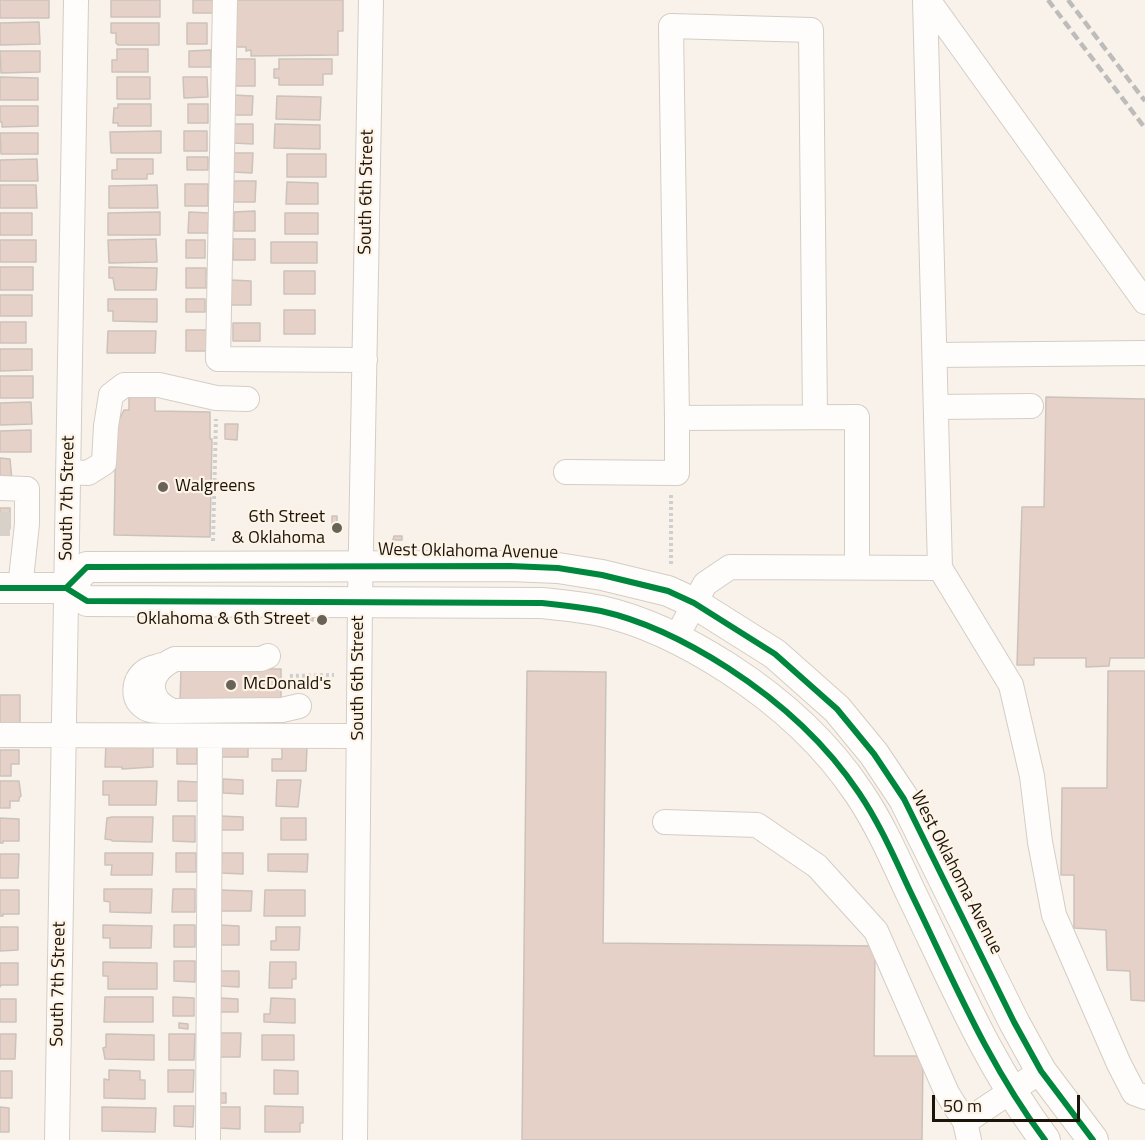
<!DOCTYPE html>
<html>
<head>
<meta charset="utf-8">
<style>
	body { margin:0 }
	#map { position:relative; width:1145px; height:1140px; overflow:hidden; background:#f8f2eb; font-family:"Titillium Web",sans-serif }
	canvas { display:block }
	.scale { position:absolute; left:932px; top:1095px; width:148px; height:27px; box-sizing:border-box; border:3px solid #1c1408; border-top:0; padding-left:8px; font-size:18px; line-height:21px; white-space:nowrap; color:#1c1408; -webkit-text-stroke:4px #fdf3e6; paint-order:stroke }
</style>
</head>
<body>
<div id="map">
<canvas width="1145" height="1140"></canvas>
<div class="scale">50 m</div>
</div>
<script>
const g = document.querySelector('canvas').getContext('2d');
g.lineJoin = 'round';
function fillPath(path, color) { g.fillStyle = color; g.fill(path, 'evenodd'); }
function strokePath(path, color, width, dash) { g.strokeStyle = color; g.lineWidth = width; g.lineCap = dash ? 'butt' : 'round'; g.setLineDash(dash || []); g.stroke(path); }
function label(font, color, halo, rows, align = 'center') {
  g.font = font + ' "Titillium Web",sans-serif'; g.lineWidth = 4.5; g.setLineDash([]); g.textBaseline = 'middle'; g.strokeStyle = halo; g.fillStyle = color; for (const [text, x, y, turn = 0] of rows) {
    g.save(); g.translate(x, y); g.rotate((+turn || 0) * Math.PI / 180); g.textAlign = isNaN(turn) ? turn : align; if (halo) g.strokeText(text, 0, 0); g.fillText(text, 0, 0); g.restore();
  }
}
const building = new Path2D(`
	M0,0h49v18h-49z
	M111,0h49v17h-49z
	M193,0h20v13h-20z
	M232,0h111v31h-5v24l-87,1v-6l-5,1v-4h-13z
	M39,22l1,22 -40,1v-22z
	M111,23h48v22h-41l-2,-2v-10h-5z
	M187,23h20v21h-20z
	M117,49h31v23h-36v-12h5z
	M211,50v17h-22v-16z
	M0,51h40v21l-39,1z
	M234,59h21v27h-21z
	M279,59h53v15h-9v11h-44v-7h-5v-9h5z
	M0,77l38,1v22h-38z
	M117,77h33v22h-33z
	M183,77h24l1,20 -24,1z
	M233,95l20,1 -1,19h-19z
	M277,96l44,1 -1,23 -44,-1z
	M118,104h33v22h-33v-3h-5l1,-15h4z
	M188,104h20v19h-20z
	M0,106h38v20l-36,1v-5h-2z
	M233,124h20v20l-20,-1z
	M275,124l45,1v24l-46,-1z
	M161,131v22h-50l-1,-21z
	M184,131h23v20h-23z
	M0,133h38v21h-37z
	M233,153h20l-1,20 -19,-1z
	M287,154h39v23h-39z
	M187,157h21v13h-21z
	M37,159l1,22h-38v-21z
	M117,159h36v15h-6v5h-35v-9h5z
	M234,181h22l-1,21h-22z
	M287,182l31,1v21h-32z
	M185,184h23v22h-23z
	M0,185h36l1,23h-37z
	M157,185l1,23h-49v-22z
	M255,211v20h-21v-19z
	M160,212v23h-52v-22z
	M189,212l20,1 -1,20h-20z
	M0,213h32v22h-32z
	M285,213h33v21h-33z
	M156,239l1,23 -48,1 -1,-23z
	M233,239h22v21h-22z
	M0,240h36v22h-36z
	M186,240h19v18h-19z
	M271,242h46v21h-46z
	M0,267h33v23h-33z
	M109,267l48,1 -1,22h-41l-2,-12h-4z
	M186,268h20v20h-20z
	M284,271h31v23h-31z
	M230,280l21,1v24h-21z
	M0,295h32v21h-32z
	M108,299h49v23l-44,-1v-10h-5z
	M186,299h19v13h-19z
	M284,310h31v24h-31z
	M0,322h26v21h-26z
	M233,323h27v18h-27z
	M186,330h21v21h-21z
	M108,331h48l-1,22h-48z
	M0,349h32v21l-32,1z
	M0,376h33v22h-33z
	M129,396h26v15l55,1v27h2l-2,98 -96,-2 2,-109 8,-16h5z
	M1046,397l99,2v259h-35l-1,8 -23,1v-9h-52v7h-17l5,-158h22z
	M31,402l1,22 -32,1v-22z
	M225,424h13l-1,16 -12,-1z
	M31,430v22h-31v-21z
	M0,458l10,1 2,22 -12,2z
	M0,508h10v21l-10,1z
	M332,516h5v10h-5z
	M394,536h8v4h-9z
	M304,617h9v4h-9z
	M181,669h100v34h-101z
	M527,671l79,1 -3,271 272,3 -1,110h49l-1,84h-400z
	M1108,671h37v330l-14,-1 -1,-29 -23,-1 -1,-40 -32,-2v-53h-13l1,-87h45z
	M0,695h20v31h-20z
	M106,743l47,1v23l-31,2v-2h-17z
	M177,743h20v21h-20z
	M221,744h27v13h-27z
	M282,746l25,1 -1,24h-34v-12h10z
	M0,750h19v14h-8v12h-11z
	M223,779l20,1v14l-20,-1z
	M277,780h24l-3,27 -22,-1z
	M0,781h19l2,15 -2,2v3h-9v7h-10z
	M103,781h54l-1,24h-47v-10h-6z
	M178,781l20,1v19h-20z
	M173,816h22v26l-22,-1z
	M221,816l22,1v13h-22z
	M112,817h41l-1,25 -40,-1v-1l-7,-1 2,-21z
	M0,818l19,1v22h-16v2h-3z
	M281,818h25v22h-25z
	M105,853h48l-1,22h-41l1,-10h-7z
	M176,853h20v19h-20z
	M222,853h21v21l-22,-1z
	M0,854h19l-1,24h-18z
	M268,854h40l-1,18 -39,-1z
	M104,889h48l-1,24 -41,-1v-10l-6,-1z
	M173,889h22v23h-23z
	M0,890h19v24h-16v2h-3z
	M220,890l32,1 -1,20h-31z
	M265,890h40v26h-41z
	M103,925l49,1 -1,22h-41v-10h-7z
	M174,925h21v22h-21z
	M220,925l19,1v19h-20z
	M0,927h18v23l-18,1z
	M276,927h24l-1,23h-28v-9h5z
	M174,961h21v21l-21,-1z
	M103,962l54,1v26h-49v-13h-5z
	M270,962h26v17h-4v9h-23z
	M0,963h18v22h-17l-1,2z
	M220,971h19v16l-19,-1z
	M105,997h48v25h-49z
	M173,997l21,1v18h-21z
	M220,998l18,1v13h-19z
	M271,998l24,1v24l-31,-1v-8h6z
	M0,999h16v23h-16z
	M179,1023l9,1v5l-9,-1z
	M217,1033h24l-1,24h-23z
	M0,1034h16l-1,25h-15z
	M106,1034l48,1v25l-49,-1 -2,-11 3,-1z
	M169,1034h26l-1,26h-25z
	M262,1035h32v25h-32z
	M109,1070l31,1v9h5v19l-41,-1v-19l5,1z
	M168,1070h26l-1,22h-25z
	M274,1070l24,1v23h-24z
	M0,1071h12v27h-12z
	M217,1093h9v10h-9z
	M174,1106h20l-1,21 -19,-1z
	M265,1106l38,1v16h-3v9h-35z
	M0,1107l9,1v24h-9z
	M102,1107l54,1 -1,24 -53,-1z
	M217,1107h23v22l-23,-1z`);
fillPath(building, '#e5d1c7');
strokePath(building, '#cbc2bc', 1.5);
strokePath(new Path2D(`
	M0,524h10`), '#d7d1c9', 24, [24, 12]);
const minor = new Path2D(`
	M225,0l-7,359 147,1
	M925,0l15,568
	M928,0l217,302
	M935,355l210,-2
	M936,407l95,-1
	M677,418l-6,-392 140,4 4,387
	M68,472l20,1 16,-10 2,-37 5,-31 13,-10h35l57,13 31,1
	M566,472l111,1v-55l180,-1v150
	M0,488l27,1v35l-7,64
	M676,638l29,-54 25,-17 210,1 71,117 21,91 8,66 14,73 65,149 15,29 11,4
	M268,656l-7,3h-86c-27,12 -31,39 -3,52l110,-1 17,-4
	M162,665c-6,2 -14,3 -18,7 -11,9 -12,27 0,35 6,5 17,4 24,4
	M0,735l359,1
	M665,822l92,3 60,41 59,65 71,162 18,29
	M57,1140l19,-1140
	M208,1140l2,-404
	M355,1140l5,-539 11,-601
	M969,1140l-4,-18 76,-51`);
const major = new Path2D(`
	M0,588h66l21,13 455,2c20,2 39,4 59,8 45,10 88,32 127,57 51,33 97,74 131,125 21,31 36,66 52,100 41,84 77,172 134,247
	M66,588l21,-21 423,-1 48,2 44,7 66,16 26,12 81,51 62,55 37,45 30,45 110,223 27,49 52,69`);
strokePath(minor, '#d4cdc4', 26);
strokePath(major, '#d4cdc4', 32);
strokePath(new Path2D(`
	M671,495v71
	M213,541l3,-122
	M290,687l-1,-11 45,-1`), '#d1cfcd', 4, [3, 3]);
strokePath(minor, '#fefdfc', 24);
strokePath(major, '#fefdfc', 30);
strokePath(new Path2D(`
	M1048,0l97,128
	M1068,0l77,101`), '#bebcbb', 4.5, [9, 4.5]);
strokePath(new Path2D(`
	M0,588h66l21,13 455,2c20,2 39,4 59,8 45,10 88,32 127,57 51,33 97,74 131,125 21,31 36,66 52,100 41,84 77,172 134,247
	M66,588l21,-21 423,-1 48,2 44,7 66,16 26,12 81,51 62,55 37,45 30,45 110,223 27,49 52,69`), '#00873e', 6);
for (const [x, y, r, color] of [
	[163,487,6,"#696257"],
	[337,528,6,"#696257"],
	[322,620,6,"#696257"],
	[231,685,6,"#696257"]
]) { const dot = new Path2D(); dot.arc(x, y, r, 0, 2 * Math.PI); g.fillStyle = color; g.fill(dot); strokePath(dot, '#fdf3e6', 2); }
label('18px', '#1c1408', '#fdf3e6', [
	["South 6th Street",367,192,-89],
	["South 7th Street",68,498,-89],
	["West Oklahoma Avenue",468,552,1],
	["South 6th Street",359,678,-90],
	["West Oklahoma Avenue",956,873,63],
	["South 7th Street",59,984,-89]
]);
label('18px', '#1c1408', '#fdf3e6', [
	["Walgreens",175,487],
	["6th Street",325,518,"right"],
	["& Oklahoma",325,539,"right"],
	["Oklahoma & 6th Street",310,620,"right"],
	["McDonald's",243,685]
], 'left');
</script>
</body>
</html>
